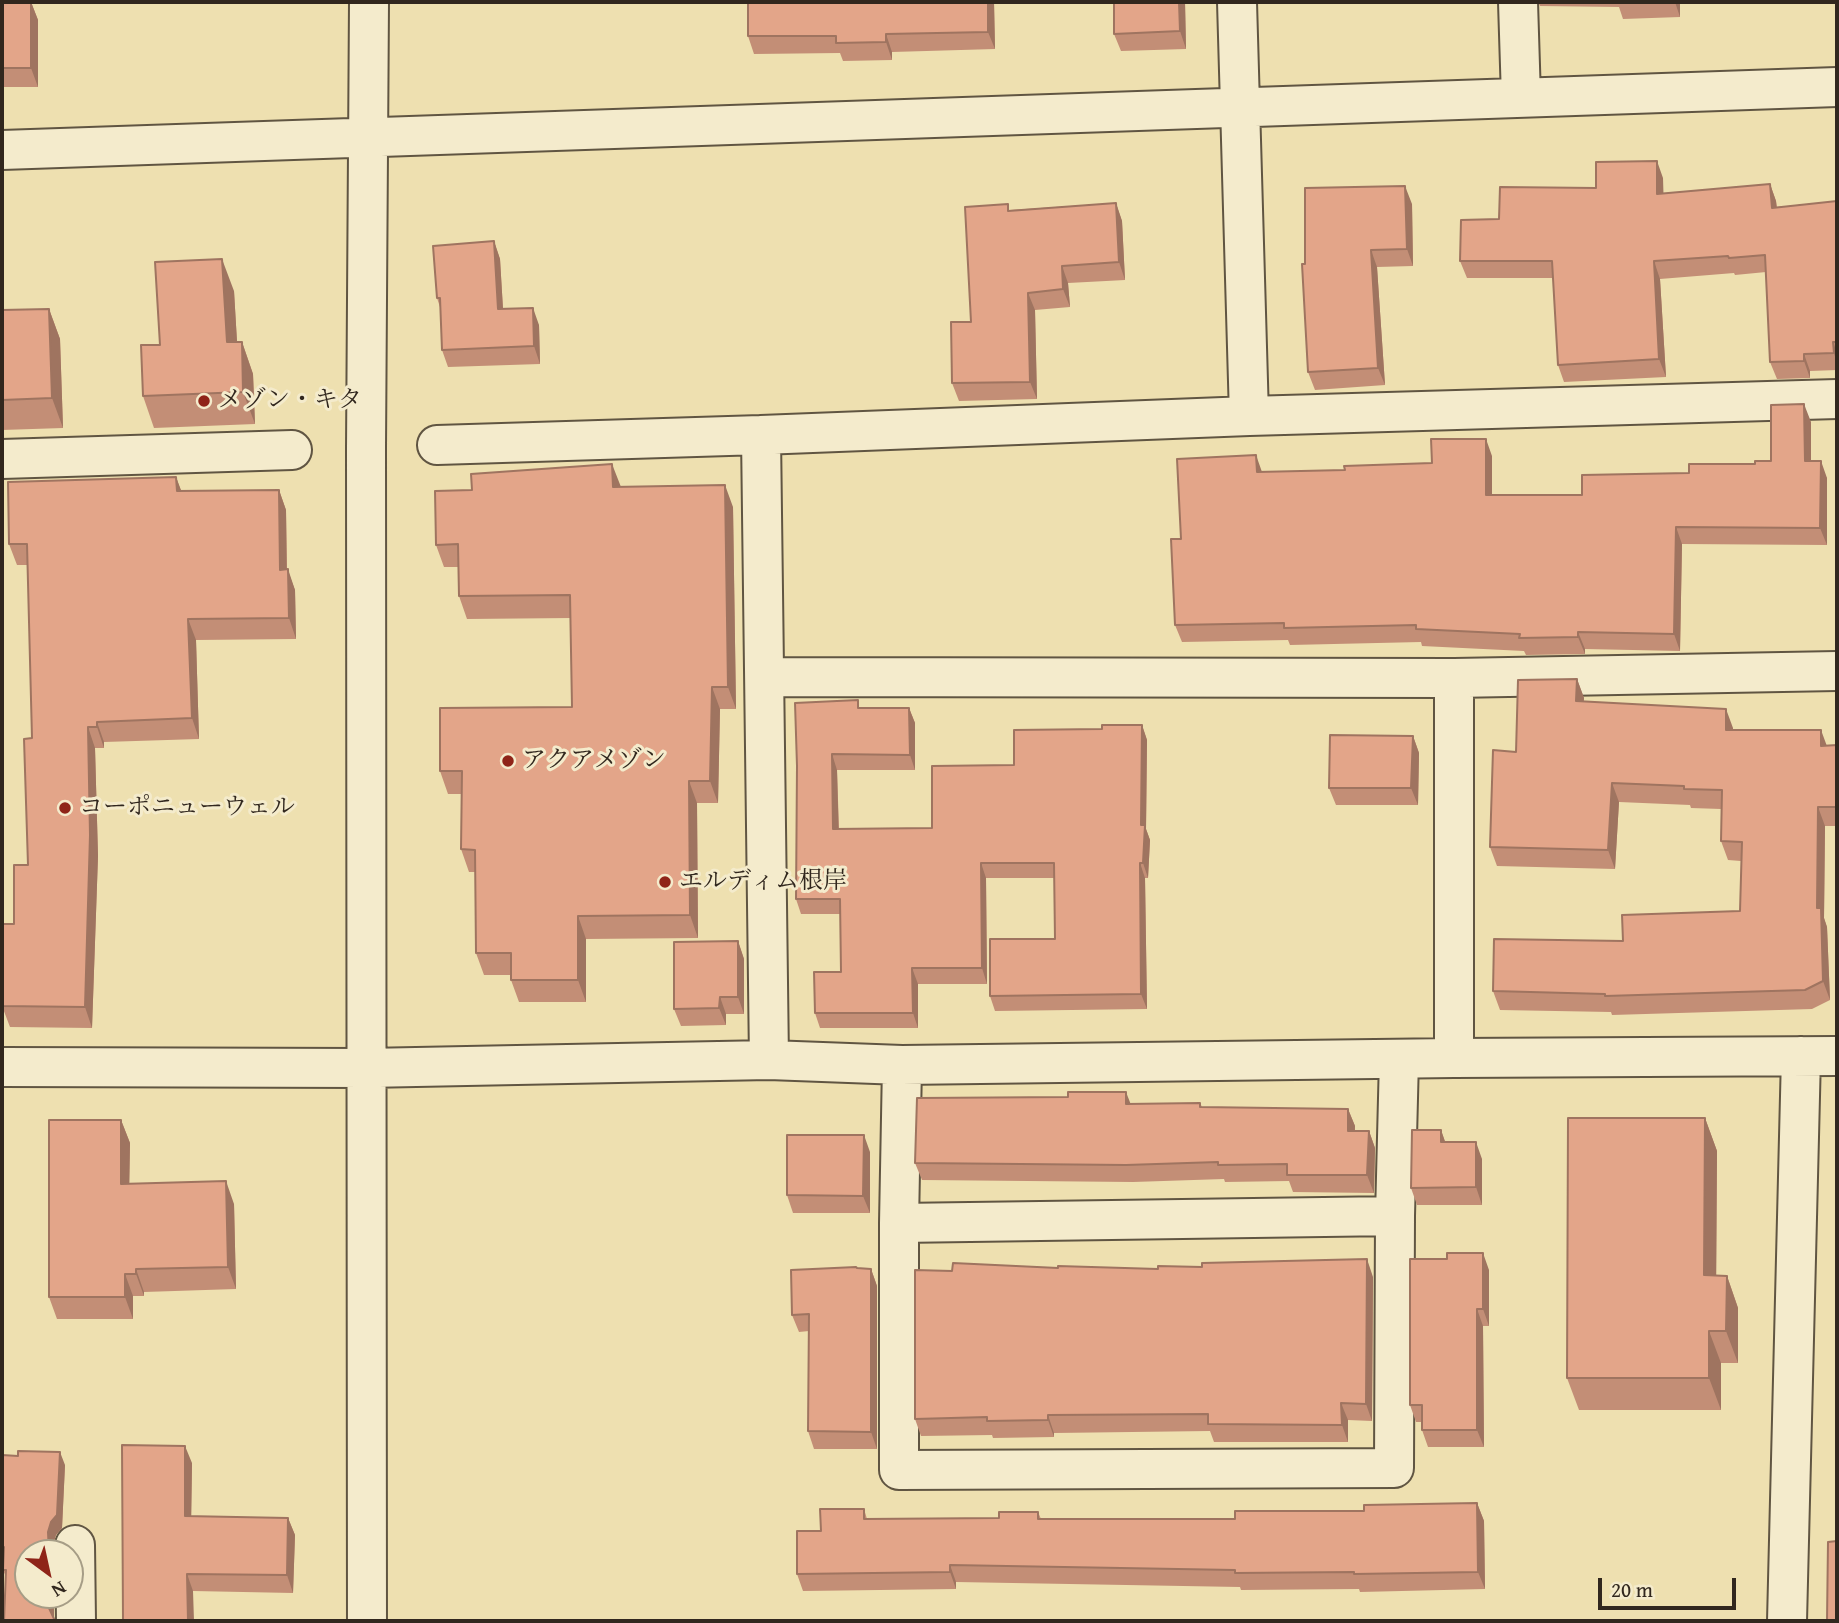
<!DOCTYPE html>
<html>
<head>
<meta charset="utf-8">
<style>
	body { margin:0 }
	#map { position:relative; width:1839px; height:1623px; overflow:hidden; background:#eee0b0; font-family:"Gentium Book Plus",serif }
	canvas { display:block }
	.frame { position:absolute; inset:0; border:4px solid #31271e; pointer-events:none }
	.north { position:absolute; left:14px; top:1539px; width:70px; height:70px; box-sizing:border-box; background:#f4ebcc; border:2px solid #a69d86; border-radius:50%; rotate:147deg; font-size:19px; font-weight:700; line-height:28px; text-align:center; color:#31271e }
	.north::after { content:''; display:block; margin:auto; width:24px; height:32px; background:#8f2418; clip-path:polygon(50% 0,100% 100%,50% 72%,0 100%) }
	.scale { position:absolute; left:1598px; top:1578px; width:138px; height:32px; box-sizing:border-box; border:4px solid #31271e; border-top:0; padding-left:9px; font-size:21px; line-height:24px; white-space:nowrap; color:#31271e; -webkit-text-stroke:5px #f4ebcc; paint-order:stroke }
</style>
</head>
<body>
<div id="map">
<canvas width="1839" height="1623"></canvas>
<div class="frame"></div>
<div class="north">N</div>
<div class="scale">20 m</div>
</div>
<script>
const g = document.querySelector('canvas').getContext('2d');
g.lineJoin = 'round';
function strokePath(path, color, width, dash) { g.strokeStyle = color; g.lineWidth = width; g.lineCap = dash ? 'butt' : 'round'; g.setLineDash(dash || []); g.stroke(path); }
function fillPath(path, color) { g.fillStyle = color; g.fill(path, 'evenodd'); }
function label(font, color, halo, rows, align = 'center') {
  g.font = font + ' "Gentium Book Plus","Noto Serif JP",serif'; g.lineWidth = 6; g.setLineDash([]); g.textBaseline = 'middle'; g.strokeStyle = halo; g.fillStyle = color; for (const [text, x, y, turn = 0] of rows) {
    g.save(); g.translate(x, y); g.rotate((+turn || 0) * Math.PI / 180); g.textAlign = isNaN(turn) ? turn : align; if (halo) g.strokeText(text, 0, 0); g.fillText(text, 0, 0); g.restore();
  }
}
const minor = new Path2D(`
	M1237,2l12,414
	M1518,2l3,96
	M2,150l1835,-63
	M437,445l324,-10
	M2,459l290,-9
	M765,677l689,1 383,-7
	M1454,1058v-380
	M769,1060l-8,-625 488,-19 588,-17
	M902,1065l-3,158v247l495,-2 1,-252 4,-157
	M2,1067l364,1 403,-8 133,5 552,-7 383,-2
	M899,1223l496,-7
	M75,1545l1,76
	M367,1621l-1,-1173 3,-446
	M1787,1621l14,-565`);
strokePath(minor, '#605542', 42);
strokePath(minor, '#f4ebcc', 38);
fillPath(new Path2D(`
	M2,2h29l7,18v67h-36z
	M748,2h246l1,47 -103,3v8l-49,1 -3,-8 -86,1 -6,-18z
	M1114,2h71l1,47 -65,2 -7,-17z
	M1538,2h142v15l-57,2 -4,-12 -79,-1z
	M1663,178v16l107,-10 6,17 1,6 60,-6v169l-27,1v7l-33,1 -7,-17 -4,-90 -31,3 -1,-2 -74,6 6,98 -102,5 -6,-17 -5,-87h-86l-7,-17 39,-42 97,-31z
	M1116,203l6,18 3,59 -57,3 2,24 -35,3 2,89 -78,2 -7,-18 19,-61 39,-112z
	M1412,204l1,62 -36,1 8,118 -70,5 -7,-18 -3,-108z
	M494,241l6,18 3,50 36,16 1,39 -92,3 -6,-17 -2,-43 -3,-9z
	M234,291l3,51h5l11,32 2,50 -101,4 -11,-32 17,-51z
	M49,309l11,30 3,89 -61,2v-120z
	M1811,422v39l16,17v67l-145,-1 -2,107 -95,-2v5l-59,1 -2,-4 -102,-5 -1,-4 -131,3 -2,-5 -106,2 -7,-17 6,-86 81,-67 83,-2 87,-7 60,-7v39h90l107,-22 66,-9 16,-3z
	M176,477l5,14 98,-1 7,20 1,59 8,21 1,49 -100,1 3,99 -95,3v6h-9l3,108 -6,172 -82,-1 -8,-21 12,-82 14,-59 4,-127 -4,-173h-11l-8,-21z
	M621,487l112,20 3,202h-16l-2,94h-21l1,135 -112,1v63h-67l-8,-22v-5h-27l-8,-22 -1,-81h-6l-8,-23v-55h-13l-8,-23 132,-64 -1,-89 -104,1 -8,-23v-29h-15l-8,-22z
	M1577,679l7,19 -1,3 150,27v2l94,16 10,-1v81h-12l-1,92 3,9 3,73 -18,9 -200,6 -1,-3 -111,-2 -7,-19 130,-50 117,-30 1,-50 -13,-1 -7,-19v-32l-30,-1 -1,-3 -71,-3 -4,67 -118,-3 -7,-19 26,-95z
	M861,708h48l6,15v47h-78l2,59 93,-1 82,-63 88,-36 40,-4 5,15 -1,89 4,11 -2,38h-3l2,131 -152,2 -5,-15 65,-57v-61h-69l1,106h-69v44h-98l-5,-15 26,-41 -1,-58h-39l-5,-15 1,-133z
	M1413,736l6,17 -1,52h-82l-7,-17z
	M738,941l6,18v55h-18v11l-45,1 -7,-17z
	M1200,1103l2,4 146,2 7,17v5h14l6,17 -1,45 -81,-1 -4,-11 -64,1 -1,-3 -91,3 -211,-2 -7,-17 216,-59z
	M1705,1118l12,33 -1,125h11l11,32v55h-17v47h-142l-12,-32z
	M121,1120l9,23 -1,41 105,20 2,85 -92,3v4h-11v23h-76l-8,-22z
	M1441,1130l4,12 37,17v46h-65l-6,-17z
	M870,1152v61h-77l-6,-18z
	M1447,1259l42,11v56h-6l1,121h-56l-6,-17v-8h-6l-6,-17z
	M1058,1268l315,9 -1,144 -24,-1v22h-134l-4,-11 -156,2v4l-61,1 -1,-3 -71,1 -6,-17 37,-148z
	M857,1269h14l6,17v163h-63l-6,-18 1,-100 -10,1 -7,-17z
	M2,1455l63,10 -3,63 -6,7 -3,10v8h-25l26,42v25l-48,-43 -3,-7 1,-10h-2z
	M192,1463l-1,53 97,2 7,17 -2,58 -100,-2 -70,30z
	M1477,1503l7,18 1,68 -125,3 -1,-3 -118,1 -1,-3 -284,-5v7l-153,2 -6,-17 24,-43 43,-22 3,10 132,-1 39,-6 3,7h194z`), '#c38e76');
fillPath(new Path2D(`
	M31,2l7,18v67l-7,-19z
	M988,2h6l1,47 -7,-17z
	M1179,2h6l1,47 -6,-18z
	M1675,2h5v15z
	M886,34l6,18v8l-6,-18z
	M1657,161l6,17 1,33 -7,-17z
	M1770,184l6,17 2,24 -6,-17z
	M1405,186l7,18 1,62 -6,-17z
	M1116,203l6,18 3,59 -6,-18z
	M494,241l6,18 4,67 -6,-17z
	M1371,250l6,17 8,118 -7,-17z
	M222,259l12,32 5,84 -12,-33z
	M1654,261l6,18 6,98 -7,-18z
	M1062,266l6,17 2,24 -7,-18z
	M1028,293l7,17 2,89 -7,-17z
	M533,308l6,17 1,39 -6,-18z
	M49,309l11,30 3,89 -11,-30z
	M242,342l11,32 2,50 -12,-32z
	M1833,342l4,11v10l-3,-10z
	M1804,354l6,17v7l-6,-17z
	M1804,404l7,18v56l-6,-17z
	M1486,439l6,17v56l-6,-17z
	M1256,455l6,17h-5z
	M1821,461l6,17v67l-7,-17z
	M612,464l9,23h-8z
	M176,477l8,21 -7,-7z
	M725,485l8,22 3,202 -8,-22z
	M279,490l7,20 1,80 -7,-20z
	M1676,527l6,17 -2,107 -6,-17z
	M288,569l7,21 1,49 -7,-21z
	M188,619l8,21 3,99 -7,-21z
	M1578,632l7,17v5l-7,-17z
	M1577,679l7,19 -1,22 -7,-19z
	M712,687l8,22 -2,94 -8,-22z
	M909,708l6,15v47l-5,-15z
	M1726,709l7,19v20l-7,-18z
	M97,722l7,20v6l-7,-21z
	M1142,725l5,15 -1,89 4,11 -2,38 -5,-15 -2,-38z
	M88,727l7,21 3,108 -6,172 -7,-21z
	M1821,730l7,19 -7,-3z
	M1413,736l6,17 -1,52 -7,-17z
	M832,754l5,16 2,74 -6,-15z
	M689,781l8,22 1,135 -8,-23z
	M1612,783l7,19 -4,67 -7,-19z
	M1818,807l7,19 -1,92 3,9 3,73 -7,-19 -6,-73z
	M981,863l5,15 1,106 -5,-16z
	M1140,863l5,15 2,131 -6,-15z
	M578,916l8,23v63l-8,-22z
	M738,941l6,18v55l-6,-17z
	M912,968l6,16v44l-5,-15z
	M720,997l6,17v11l-7,-17z
	M1126,1092l7,18 -7,-6z
	M1348,1109l7,17 -1,23 -6,-18z
	M1705,1118l12,33 -1,157 -12,-33z
	M121,1120l9,23 -1,63 -8,-22z
	M1441,1130l6,17 -6,-5z
	M1369,1131l6,17 -1,45 -7,-18z
	M864,1135l6,17v61l-7,-17z
	M1476,1142l6,17v46l-6,-18z
	M226,1181l8,23 2,85 -8,-22z
	M1483,1253l6,17v56l-6,-17z
	M1367,1259l6,18 -1,144 -6,-17z
	M136,1269l8,23v4l-8,-22z
	M871,1269l6,17v163l-6,-17z
	M125,1274l8,22v23l-8,-22z
	M1727,1276l11,32v55l-12,-32z
	M1477,1309l6,17 1,121 -7,-17z
	M1709,1331l12,32v47l-12,-32z
	M1341,1403l7,17v22l-6,-17z
	M1048,1415l6,18v4l-6,-17z
	M185,1446l7,17 -1,71 -6,-18z
	M60,1452l5,13 -3,63 -6,7 -3,10v8h-4l-1,-21z
	M1477,1503l7,18 1,68 -7,-17z
	M288,1518l7,17 -2,58 -6,-18z
	M950,1565l6,17v7l-6,-17z
	M187,1574l6,17 1,30h-6z
	M49,1595h5v26l-5,-13z`), '#9f7460');
const building = new Path2D(`
	M2,2h29v66h-29z
	M748,2h240v30l-102,2v8l-50,1v-7h-88z
	M1114,2h65l1,29 -66,3z
	M1657,161v33l113,-10 2,24 65,-7v141h-4l1,11 -30,1v7l-34,1 -5,-107 -36,3 -1,-2 -74,5 5,98 -101,6 -6,-104h-92l1,-41 38,-1 1,-32 96,1v-26z
	M1405,186l2,63 -36,1 7,118 -70,4 -6,-108h3v-76z
	M1116,203l3,59 -57,4 1,23 -35,4 2,89 -78,1 -1,-61h20l-6,-115 43,-3v7z
	M494,241l4,68 35,-1 1,38 -92,4 -2,-52h-3l-4,-52z
	M222,259l5,83h15l1,50 -100,4 -2,-51h19l-5,-83z
	M49,309l3,89 -50,2v-90z
	M1804,404l1,57h16l-1,67 -144,-1 -2,107 -96,-2v5l-59,1 1,-4 -104,-5v-4l-132,3v-5l-109,2 -4,-86h10l-4,-80 79,-4 1,17 88,-2 -1,-4 88,-3 -1,-24h55v56h96v-20l107,-2v-9h66v-3h16v-56z
	M612,464l1,23 112,-2 3,202h-16l-2,94h-21l1,134 -112,1v64h-67v-27h-35l-1,-103 -14,-1 1,-78h-22v-63l132,-1 -2,-112 -111,1 -1,-52 -22,1 -1,-54 37,-1 -1,-16z
	M176,477l1,14 102,-1 1,80 8,-1 1,49 -101,1 4,99 -95,4v5h-9l2,108 -5,172 -83,-1 1,-82h11v-59h14l-4,-126 8,-1 -5,-194h-18l-1,-62z
	M1577,679l-1,22 150,8v21h95v16l16,-1v62h-19l-1,101h4l2,73 -18,9 -200,6v-2l-112,-3 1,-52 129,2 -1,-26 118,-4 2,-69 -21,-1 1,-51 -38,-1v-3l-72,-3 -4,67 -118,-3 3,-97 23,2 2,-72z
	M858,700v8h51l1,47 -78,-1 1,75 99,-1v-62l82,-1v-35l88,-1v-4h40l-1,100h4l-2,38h-3l1,131 -151,2v-57h65l-1,-76h-73l1,105h-70l1,45h-98l-1,-41h27l-1,-73h-44l1,-133 -2,-63z
	M1330,735l83,1 -2,52h-82z
	M738,941v56h-18l-1,11 -45,1v-67z
	M1068,1092h58v12l74,-1v4l148,2v22h21l-2,44h-80v-11l-69,1v-3l-92,3 -211,-2 2,-65 151,-1z
	M1568,1118h137l-1,157 23,1 -1,55h-17v47h-142z
	M49,1120h72v64l105,-3 2,86 -92,2v5h-11v23h-76z
	M1412,1130h29v12h35v45l-65,1z
	M787,1135h77l-1,61 -76,-1z
	M1447,1253h36v56h-6v121h-55v-25h-12v-146h37z
	M1367,1259l-1,145 -25,-1 1,22 -134,-1v-10l-160,1v5l-61,1v-4l-72,2v-149l37,1 1,-8 105,5v-2l100,3v-3l44,1v-4z
	M856,1267l1,1 14,1v163l-63,-1 1,-117 -17,1 -1,-45z
	M122,1445l63,1v70l103,2 -1,57 -100,-1 1,47h-65z
	M18,1451l42,1 -3,63 -6,7 -3,10 1,21h-21v42h21v13l6,13h-51l2,-51h-3l1,-23h-2v-92l16,1z
	M1477,1503l1,69 -124,2v-2l-119,1v-3l-285,-5v7l-153,2v-43h24l-1,-22h44v10l135,-1v-6h39v7h197v-8h129v-6z
	M1837,1541v80h-10l1,-79z`);
fillPath(building, '#e3a589');
strokePath(building, '#9f7460', 2);
for (const [x, y, r, color] of [
	[204,401,7,"#8f2418"],
	[508,761,7,"#8f2418"],
	[65,808,7,"#8f2418"],
	[665,882,7,"#8f2418"]
]) { const dot = new Path2D(); dot.arc(x, y, r, 0, 2 * Math.PI); g.fillStyle = color; g.fill(dot); strokePath(dot, '#f4ebcc', 2.5); }
label('24px', '#31271e', '#f4ebcc', [
	["メゾン・キタ",218,401],
	["アクアメゾン",522,761],
	["コーポニューウェル",79,808],
	["エルディム根岸",679,882]
], 'left');
</script>
</body>
</html>
